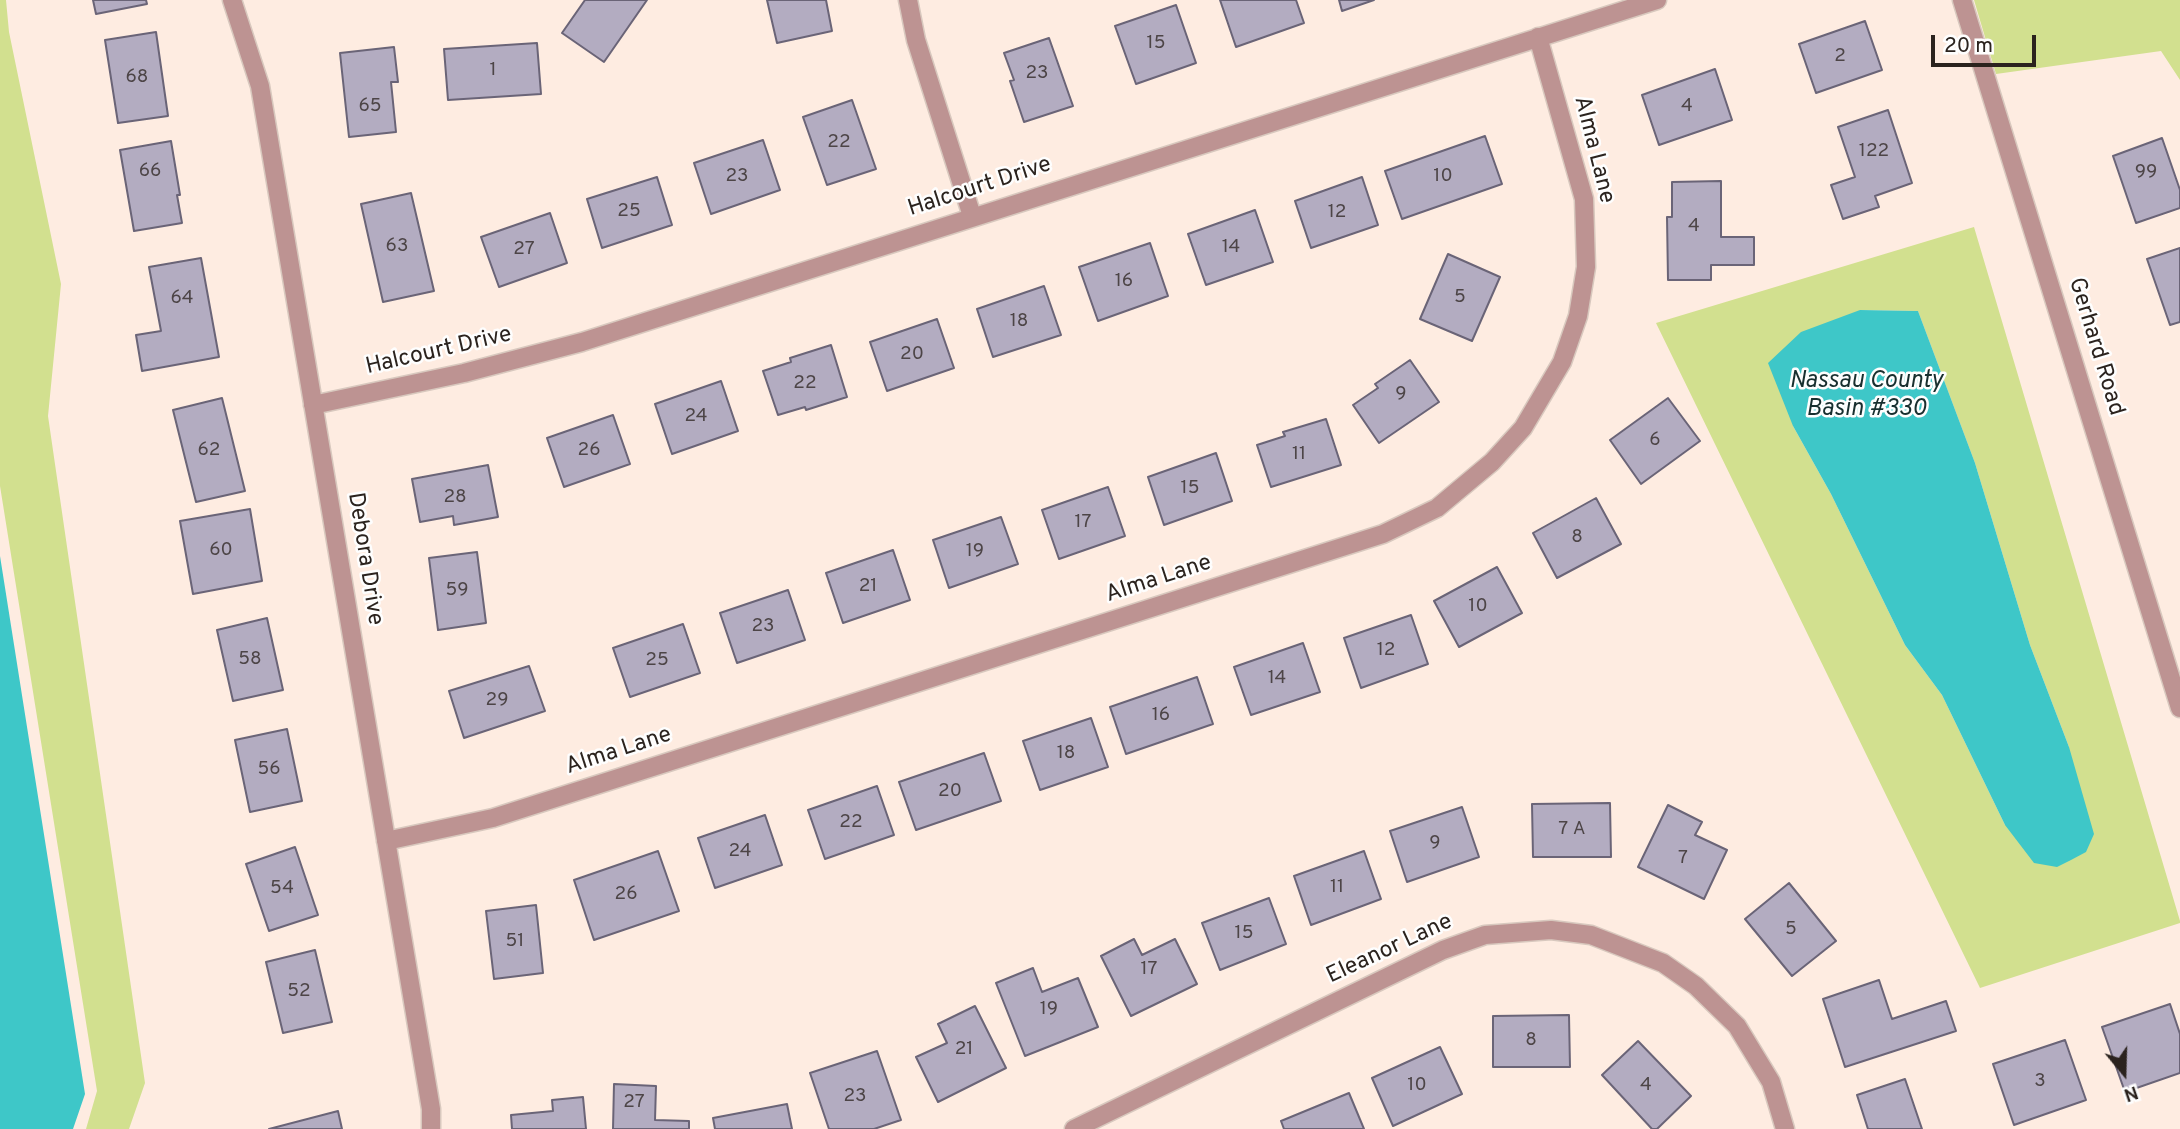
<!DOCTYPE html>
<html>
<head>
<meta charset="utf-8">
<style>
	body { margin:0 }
	#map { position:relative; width:2180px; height:1129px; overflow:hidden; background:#feece1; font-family:Overpass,sans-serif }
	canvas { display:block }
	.north { position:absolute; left:2089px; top:1038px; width:70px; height:70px; -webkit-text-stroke:5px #fefefe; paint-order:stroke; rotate:161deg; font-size:19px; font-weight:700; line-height:28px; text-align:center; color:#2b231e }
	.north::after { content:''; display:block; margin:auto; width:24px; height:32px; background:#2b231e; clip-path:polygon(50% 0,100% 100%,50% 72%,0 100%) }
	.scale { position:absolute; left:1931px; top:35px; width:105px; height:32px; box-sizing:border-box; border:4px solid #2b231e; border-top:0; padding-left:9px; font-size:21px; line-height:24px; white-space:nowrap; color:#2b231e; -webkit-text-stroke:5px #fefefe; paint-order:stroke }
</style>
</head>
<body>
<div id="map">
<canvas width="2180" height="1129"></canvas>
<div class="north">N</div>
<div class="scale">20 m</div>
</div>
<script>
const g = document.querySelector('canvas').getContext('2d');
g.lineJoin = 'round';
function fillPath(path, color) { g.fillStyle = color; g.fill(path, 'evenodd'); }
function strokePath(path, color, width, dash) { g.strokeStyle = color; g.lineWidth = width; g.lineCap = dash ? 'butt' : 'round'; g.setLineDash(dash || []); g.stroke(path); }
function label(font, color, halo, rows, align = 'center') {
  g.font = font + ' Overpass,sans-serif'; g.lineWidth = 5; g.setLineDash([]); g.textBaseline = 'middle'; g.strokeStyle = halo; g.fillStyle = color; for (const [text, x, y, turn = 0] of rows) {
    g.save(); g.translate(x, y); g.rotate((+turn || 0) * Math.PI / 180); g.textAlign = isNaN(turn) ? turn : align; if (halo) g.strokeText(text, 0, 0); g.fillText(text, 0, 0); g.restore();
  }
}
fillPath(new Path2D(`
	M0,0h6l3,32 52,252 -13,132 97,667 -16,46h-43l11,-38 -97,-605z
	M1974,0h206v80l-19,-29 -165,23z
	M1974,227l206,694v2l-200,65 -324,-665zM1860,310l58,1 57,152 55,182 39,102 -64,78 -63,-130 -37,-50 -74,-151 -38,-68z`), '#d2e08f');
fillPath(new Path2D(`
	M1860,310l58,1 57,152 55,182 39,102 25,87 -8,18 -15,8 -14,7 -23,-4 -29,-38 -63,-130 -37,-50 -74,-151 -38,-68 -25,-63 33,-31z
	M0,556l85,538 -12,35h-73z`), '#3ec7c8');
const building = new Path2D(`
	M93,0h53l1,4 -51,10z
	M585,0h62l-43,62 -42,-29z
	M767,0h59l6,31 -55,12z
	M1220,0h76l8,23 -68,24z
	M1339,0h35l-32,11z
	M1176,5l20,58 -60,21 -21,-58z
	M1865,21l17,49 -66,23 -17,-49z
	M156,32l12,84 -50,7 -13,-83z
	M1049,38l24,68 -49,16 -14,-41 4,-1 -10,-27z
	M537,43l4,51 -93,6 -4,-51z
	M394,47l4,35h-7l5,50 -47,5 -9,-84z
	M1715,69l17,51 -73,25 -17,-50z
	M852,100l24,69 -49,16 -24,-68z
	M1888,110l24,73 -37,13 4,11 -36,12 -12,-34 24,-8 -17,-50z
	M1485,136l17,48 -100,35 -17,-48z
	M2162,138l18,52v18l-44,15 -23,-67z
	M763,140l17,50 -69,24 -17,-51z
	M171,141l9,54h-3l5,28 -48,8 -14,-81z
	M657,177l15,48 -70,23 -15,-49z
	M1362,177l16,48 -67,23 -16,-47z
	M1721,181v56h33v28h-43v15h-43l-1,-63h5v-35z
	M411,193l23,98 -51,11 -22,-98z
	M1255,210l18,52 -67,23 -18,-51z
	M550,213l17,50 -68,24 -18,-50z
	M1150,243l18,53 -70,25 -19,-54z
	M2180,248v74l-10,3 -23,-66z
	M1448,254l52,23 -28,64 -52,-22z
	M201,258l18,99 -77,14 -6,-36 25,-4 -12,-64z
	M1044,286l17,49 -68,22 -16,-48z
	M937,319l17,49 -67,23 -17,-49z
	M831,345l16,52 -41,13 -1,-3 -27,8 -15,-44 28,-9 -1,-4z
	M1410,360l29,42 -60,41 -26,-38 25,-17 -3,-4z
	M721,381l17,50 -66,23 -17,-50z
	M222,398l23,93 -49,11 -23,-92z
	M1668,398l32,43 -59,43 -31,-44z
	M613,415l17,49 -66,23 -17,-49z
	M1326,419l15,46 -70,22 -14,-42 28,-9 -2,-4z
	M1216,453l16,48 -68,24 -16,-48z
	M488,465l10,52 -44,8 -1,-9 -33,6 -8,-43z
	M1108,487l17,49 -66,23 -17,-49z
	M1596,498l25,46 -64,34 -24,-45z
	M250,509l12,72 -69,13 -13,-73z
	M1001,517l17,47 -69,24 -16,-48z
	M893,550l17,50 -67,23 -17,-50z
	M477,552l9,71 -48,7 -9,-72z
	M1497,567l25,46 -63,34 -25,-46z
	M788,590l17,50 -68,23 -17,-50z
	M1411,615l17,49 -67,24 -17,-50z
	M267,618l16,72 -50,11 -16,-71z
	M683,624l17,49 -70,24 -17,-49z
	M1303,643l17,49 -69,23 -17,-48z
	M529,666l16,45 -81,27 -15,-47z
	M1197,677l16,47 -87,30 -16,-47z
	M1091,718l17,49 -68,23 -17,-49z
	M287,729l15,72 -52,11 -15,-72z
	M984,753l17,48 -85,29 -17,-48z
	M877,786l17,49 -69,24 -17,-49z
	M1610,803l1,54h-78l-1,-53z
	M1668,805l34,17 -7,13 32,15 -23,49 -66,-32z
	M1462,807l17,50 -72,25 -17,-51z
	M765,815l17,50 -67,23 -17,-50z
	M295,847l23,68 -49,16 -23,-67z
	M658,851l21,60 -85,29 -20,-60z
	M1364,851l17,48 -70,26 -17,-49z
	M1789,883l47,58 -44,35 -47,-57z
	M1269,898l17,46 -66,26 -18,-47z
	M536,905l7,68 -49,6 -8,-68z
	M1134,939l8,16 33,-16 22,45 -66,32 -30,-60z
	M315,950l17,72 -49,11 -17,-71z
	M1033,968l9,24 36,-14 20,49 -73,29 -29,-73z
	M1879,980l13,39 54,-18 10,30 -111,36 -22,-68z
	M2170,1004l10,30v39l-55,19 -23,-65z
	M975,1006l31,62 -68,34 -22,-45 31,-14 -9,-19z
	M1569,1015l1,52h-77v-51z
	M2065,1040l21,60 -72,25 -21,-61z
	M1638,1041l53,55 -34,33h-5l-50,-54z
	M1440,1047l22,47 -69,32 -21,-48z
	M877,1051l24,69 -27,9h-45l-19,-56z
	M1905,1079l17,50h-54l-11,-34z
	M614,1084l42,2 -1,34 34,1v8h-76z
	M1349,1093l15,36h-80l-3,-8z
	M583,1097l3,32h-74l-1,-14 42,-4 -1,-11z
	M787,1104l5,25h-77l-2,-11z
	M338,1111l4,18h-73z`);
fillPath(building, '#b3acc1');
strokePath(building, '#6a6477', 2);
const minor = new Path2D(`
	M232,0l28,86 171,1023v20
	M908,0l8,40 56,176
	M313,405l151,-32 118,-31 1075,-342
	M386,841l107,-23 890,-284 54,-26 55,-46 31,-34 39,-66 16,-46 8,-49 -2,-68 -46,-162
	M1074,1129l369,-179 42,-15 66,-5 40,5 72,28 33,23 41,40 34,56 14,47`);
const tertiary = new Path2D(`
	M1962,0l218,708`);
strokePath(minor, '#d8c8be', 21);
strokePath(tertiary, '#d8c8be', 21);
strokePath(minor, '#bd9392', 18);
strokePath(tertiary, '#bd9392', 18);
label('19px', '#4d4547', null, [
	["15",1156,44],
	["2",1840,57],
	["1",493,71],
	["23",1037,74],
	["68",137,78],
	["65",370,107],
	["4",1687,107],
	["22",839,143],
	["122",1874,152],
	["66",150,172],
	["99",2146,173],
	["23",737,177],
	["10",1443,177],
	["25",629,212],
	["12",1337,213],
	["4",1694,227],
	["63",397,247],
	["14",1231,248],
	["27",524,250],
	["16",1124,282],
	["5",1460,298],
	["64",182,299],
	["18",1019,322],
	["20",912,355],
	["22",805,384],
	["9",1401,395],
	["24",696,417],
	["6",1655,441],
	["62",209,451],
	["26",589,451],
	["11",1299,455],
	["15",1190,489],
	["28",455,498],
	["17",1083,523],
	["8",1577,538],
	["60",221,551],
	["19",975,552],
	["21",868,587],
	["59",457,591],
	["10",1478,607],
	["23",763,627],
	["12",1386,651],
	["58",250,660],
	["25",657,661],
	["14",1277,679],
	["29",497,701],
	["16",1161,716],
	["18",1066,754],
	["56",269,770],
	["20",950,792],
	["22",851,823],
	["7 A",1572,830],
	["9",1435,844],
	["24",740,852],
	["7",1683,859],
	["11",1337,888],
	["54",282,889],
	["26",626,895],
	["5",1791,930],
	["15",1244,934],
	["51",515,942],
	["17",1149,970],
	["52",299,992],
	["19",1049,1010],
	["8",1531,1041],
	["21",964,1050],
	["3",2040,1082],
	["10",1417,1086],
	["4",1646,1086],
	["23",855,1097],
	["27",634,1103]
]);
label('23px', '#2b231e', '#fefefe', [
	["Alma Lane",1593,150,76],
	["Halcourt Drive",980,188,-18],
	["Gerhard Road",2095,347,73],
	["Halcourt Drive",439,352,-13],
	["Debora Drive",364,559,81],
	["Alma Lane",1159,580,-18],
	["Alma Lane",619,752,-18],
	["Eleanor Lane",1390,950,-25]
]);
label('italic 24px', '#182f2f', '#fefefe', [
	["Nassau County",1866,382],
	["Basin #330",1866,410]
]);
</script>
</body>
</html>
